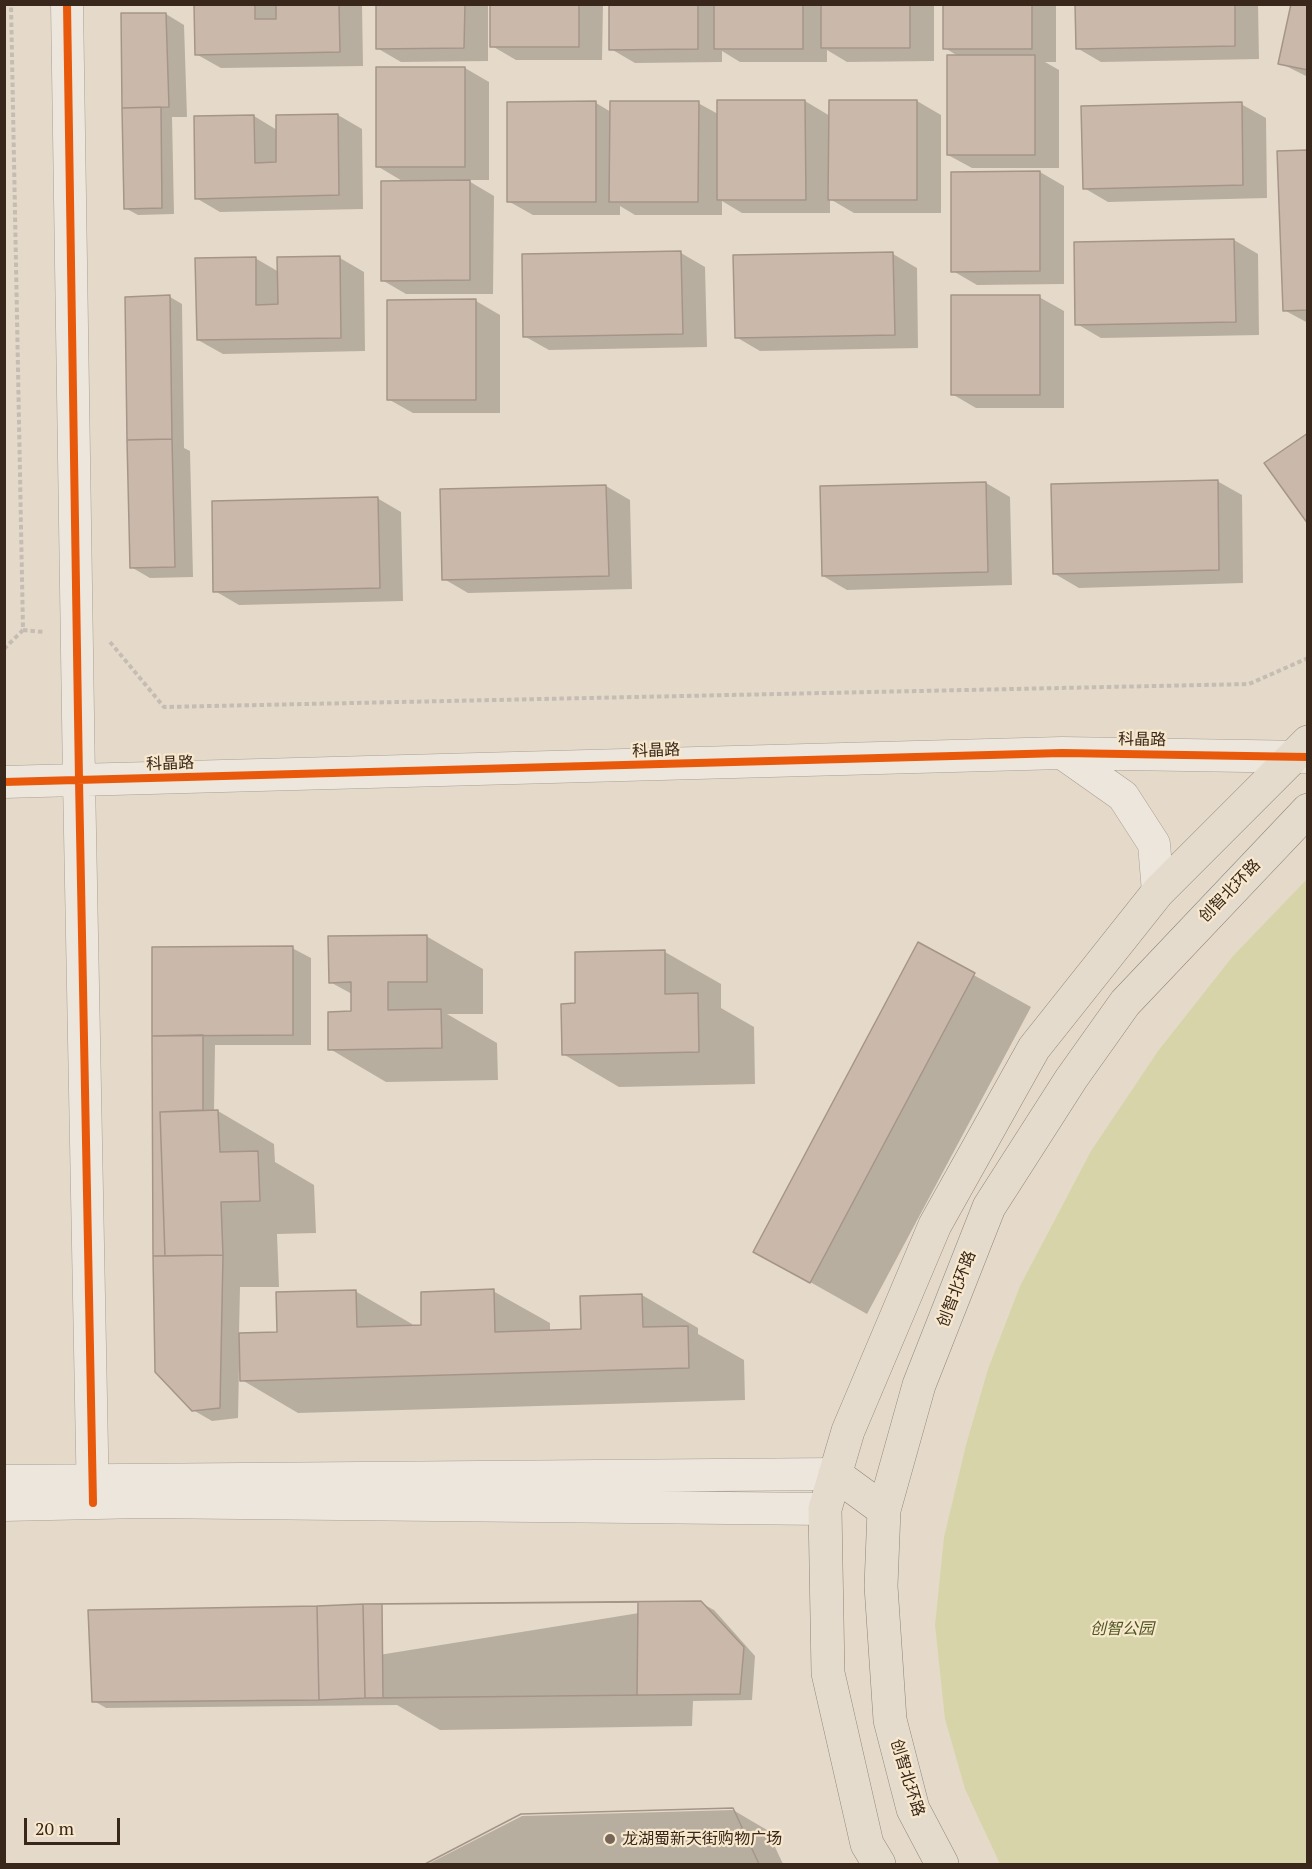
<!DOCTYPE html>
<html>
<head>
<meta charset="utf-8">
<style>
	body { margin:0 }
	#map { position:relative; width:1312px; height:1869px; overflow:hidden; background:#e5dac9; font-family:"PT Serif",serif }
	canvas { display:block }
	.frame { position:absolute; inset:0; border:6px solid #39271b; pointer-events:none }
	.scale { position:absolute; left:24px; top:1818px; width:96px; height:27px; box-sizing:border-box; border:3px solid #39271b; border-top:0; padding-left:8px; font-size:18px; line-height:21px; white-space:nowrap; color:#39271b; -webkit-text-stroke:4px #f8e8cd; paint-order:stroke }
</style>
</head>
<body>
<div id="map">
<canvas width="1312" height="1869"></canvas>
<div class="frame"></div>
<div class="scale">20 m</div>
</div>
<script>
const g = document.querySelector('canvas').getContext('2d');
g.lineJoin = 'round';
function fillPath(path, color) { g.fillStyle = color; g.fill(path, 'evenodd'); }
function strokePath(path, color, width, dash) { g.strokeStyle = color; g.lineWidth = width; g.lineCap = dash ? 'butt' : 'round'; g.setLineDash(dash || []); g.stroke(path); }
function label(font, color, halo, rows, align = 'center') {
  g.font = font + ' "PT Serif","Noto Sans SC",serif'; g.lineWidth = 4.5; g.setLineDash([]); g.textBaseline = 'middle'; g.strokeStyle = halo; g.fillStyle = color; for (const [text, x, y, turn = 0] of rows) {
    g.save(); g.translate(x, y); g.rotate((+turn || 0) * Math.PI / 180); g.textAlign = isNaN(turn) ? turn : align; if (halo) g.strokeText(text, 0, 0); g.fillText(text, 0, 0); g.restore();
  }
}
fillPath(new Path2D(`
	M1307,879v985h-307l-35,-75 -20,-70 -10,-94 9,-88 22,-92 22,-76 32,-83 71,-135 67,-100 75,-95z`), '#d8d4aa');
fillPath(new Path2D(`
	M196,4h166l1,62 -142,2 -25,-14z
	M377,4h111v57l-87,1 -24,-14z
	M492,4h111l-1,56h-86l-24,-14z
	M611,4h323v57l-87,1 -20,-12v12h-87l-18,-11v11l-87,1 -24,-14z
	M945,4h111v58h-11l14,8v98h-87l-24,-13 10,-99 -13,-8z
	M1076,4h182l1,55 -158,3 -24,-14z
	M1308,4v73l-28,-14z
	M166,14l18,11 3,92h-15l2,97 -36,1 -13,-7z
	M465,68l24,14v98h-22l27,16 -1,98h-87l-24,-14 22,-98 -27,-16z
	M805,101l25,15v-14l87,-1 24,14v98h-87l-24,-14v14h-88l-20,-12v14h-87l-15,-9v9h-87l-25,-14 88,-98 15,9 87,-9 20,11v-12z
	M1241,104l25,14 1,80 -159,4 -24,-14z
	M338,115l24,14 1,80 -143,3 -24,-14 58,-82 23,14z
	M1308,151v172l-24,-13z
	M1040,172l24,14v98l-87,1 -24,-14z
	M1234,240l24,14 1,81 -158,3 -24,-14z
	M681,253l24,14 2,80 -158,3 -25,-14 -1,-80z
	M893,254l24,14 1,80 -158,3 -24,-14z
	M255,258l24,14 61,-14 24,14 1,79 -142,3 -25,-14z
	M170,297l12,7 2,144 6,3 3,126 -43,1 -19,-11z
	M1039,297l25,14v97h-88l-24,-14z
	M476,301l24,14v98h-87l-25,-14z
	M1217,481l25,14 1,88 -164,5 -24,-14z
	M986,483l24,14 2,88 -165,5 -24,-14z
	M606,486l24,14 2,89 -164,4 -24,-14z
	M377,498l24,14 2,89 -164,4 -24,-14z
	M426,936l57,33v45h-36l50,29 1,37 -112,2 -56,-33 22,-36v-19l-22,-12z
	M918,944l113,63 -164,307 -112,-63z
	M292,948l19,10v87h-96l-1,67 4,-1 56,33 1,18 39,23 2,48 -39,1 2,53h-39l-1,47 39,-1 77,-42 57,33v3l10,-1 71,-35 57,32v8l32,-1 60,-35 56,33v6l46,26 1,40 -447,13 -56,-33 -1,-13h-2l-1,51 -26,3 -19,-11 -36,-38 -4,-335z
	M665,952l56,32v24l33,19 1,57 -136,3 -56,-33 14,-49z
	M4,1374l1,42h-1z
	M701,1603l13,7 41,46 -3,44 -59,1 -1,25 -252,4 -43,-25 -291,3 -12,-7z
	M733,1810l34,20 16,34h-355l94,-48z`), '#0003');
const building = new Path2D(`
	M194,4h61v15h21v-15h63l1,48 -145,3z
	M376,4h89l-1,44 -88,1z
	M490,4h89v43h-89z
	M609,4h89v45l-89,1z
	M714,4h89v45h-89z
	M821,4h89v44h-89z
	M943,4h89v45h-89z
	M1075,4h160v42l-159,3z
	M1291,4h17v66l-30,-6z
	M121,13h45l3,94 -47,1z
	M947,55h88v100h-88z
	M376,67h89v100h-89z
	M717,100h88l1,100h-89z
	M829,100h88v100h-89z
	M596,101v101h-89v-100z
	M610,101h89l-1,101h-89z
	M1242,102l1,83 -160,4 -2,-83z
	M161,107l1,101 -38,1 -2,-101z
	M338,114l1,81 -144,4 -1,-83 60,-1 1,48 21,-1v-47z
	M1308,150v160l-25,1 -6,-160z
	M1040,171v100l-89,1v-100z
	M470,180v100l-89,1v-100z
	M1234,239l2,83 -161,3 -1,-83z
	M681,251l2,83 -160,3 -1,-83z
	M893,252l2,83 -160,3 -2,-83z
	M340,256l1,82 -144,2 -2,-82 61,-1v48l22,-1 -1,-47z
	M170,295l2,144 -45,1 -2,-143z
	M951,295h89v100h-89z
	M476,299v101h-89v-100z
	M1308,433v91l-44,-61z
	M172,439l3,128 -45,1 -3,-128z
	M1218,480l1,90 -166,4 -2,-90z
	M986,482l2,90 -166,4 -2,-90z
	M606,485l3,91 -167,4 -2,-91z
	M378,497l2,91 -167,4 -1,-91z
	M427,935v47h-39v28l53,-1 1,39 -114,2v-38l23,-1v-29l-22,1 -1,-47z
	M918,942l57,31 -165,310 -57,-31z
	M293,946v89l-141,1v-89z
	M665,950v44l33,-1 1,59 -137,3 -1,-51 14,-1v-51z
	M203,1035v75l-43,2 5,144h-12l-1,-220z
	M218,1110l2,42 38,-1 2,50 -39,1 2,53 -58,1 -5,-144z
	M223,1255l-3,153 -28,3 -37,-39 -2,-116z
	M494,1289l1,43 86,-3 -1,-33 62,-2 1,33 45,-1 1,42 -449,13 -1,-48 38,-1 -1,-40 80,-2 1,37 64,-2v-33z
	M701,1601l43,46 -4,47 -375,4 -2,-94z
	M638,1602l-1,93 -254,3 -1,-94z
	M363,1604l2,94 -46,2 -2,-94z
	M317,1606l2,94 -227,2 -4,-92z
	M733,1808l26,56h-334l96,-50z
	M733,1808l26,56h-334l96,-50z`);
fillPath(building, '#cab8aa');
strokePath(building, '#a59589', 1.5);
const minor = new Path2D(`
	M67,4l12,776 14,723
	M1062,753l61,43 31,48 4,48
	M4,782l1058,-29 246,4
	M4,1481l831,-7
	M4,1505l139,-3 682,7`);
const major = new Path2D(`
	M835,1474l49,36
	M879,1864l-12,-20 -39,-171 -3,-164 23,-78 87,-206 99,-177 124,-156 150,-150
	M942,1864l-29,-55 -23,-89 -9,-134 3,-76 35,-125 70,-178 82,-128 54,-76 183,-193`);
strokePath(minor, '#aa9f93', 33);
strokePath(major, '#8f857a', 34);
strokePath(new Path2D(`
	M23,630l21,2
	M110,642l54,65 1085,-23 59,-26
	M4,649l19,-19 -12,-626`), '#c5bdb3', 4, [4.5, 3]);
strokePath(minor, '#ede6dc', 32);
strokePath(major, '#e5dbcc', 33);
strokePath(new Path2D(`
	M67,4l12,776 14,723
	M4,782l1058,-29 246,4`), '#e8590c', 8);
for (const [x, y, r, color] of [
	[610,1839,6,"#756658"]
]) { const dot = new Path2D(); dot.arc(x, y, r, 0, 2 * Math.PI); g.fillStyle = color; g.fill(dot); strokePath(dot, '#f8e8cd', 2); }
label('16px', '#39271b', '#f8e8cd', [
	["科晶路",1142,740,1],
	["科晶路",656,751,-2],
	["科晶路",170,764,-2],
	["创智北环路",1230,891,-46],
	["创智北环路",957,1289,-69],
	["创智北环路",907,1778,73]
]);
label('italic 16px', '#4d5720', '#f8e8cd', [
	["创智公园",1122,1629]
]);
label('16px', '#39271b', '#f8e8cd', [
	["龙湖蜀新天街购物广场",622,1839]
], 'left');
</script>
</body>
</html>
